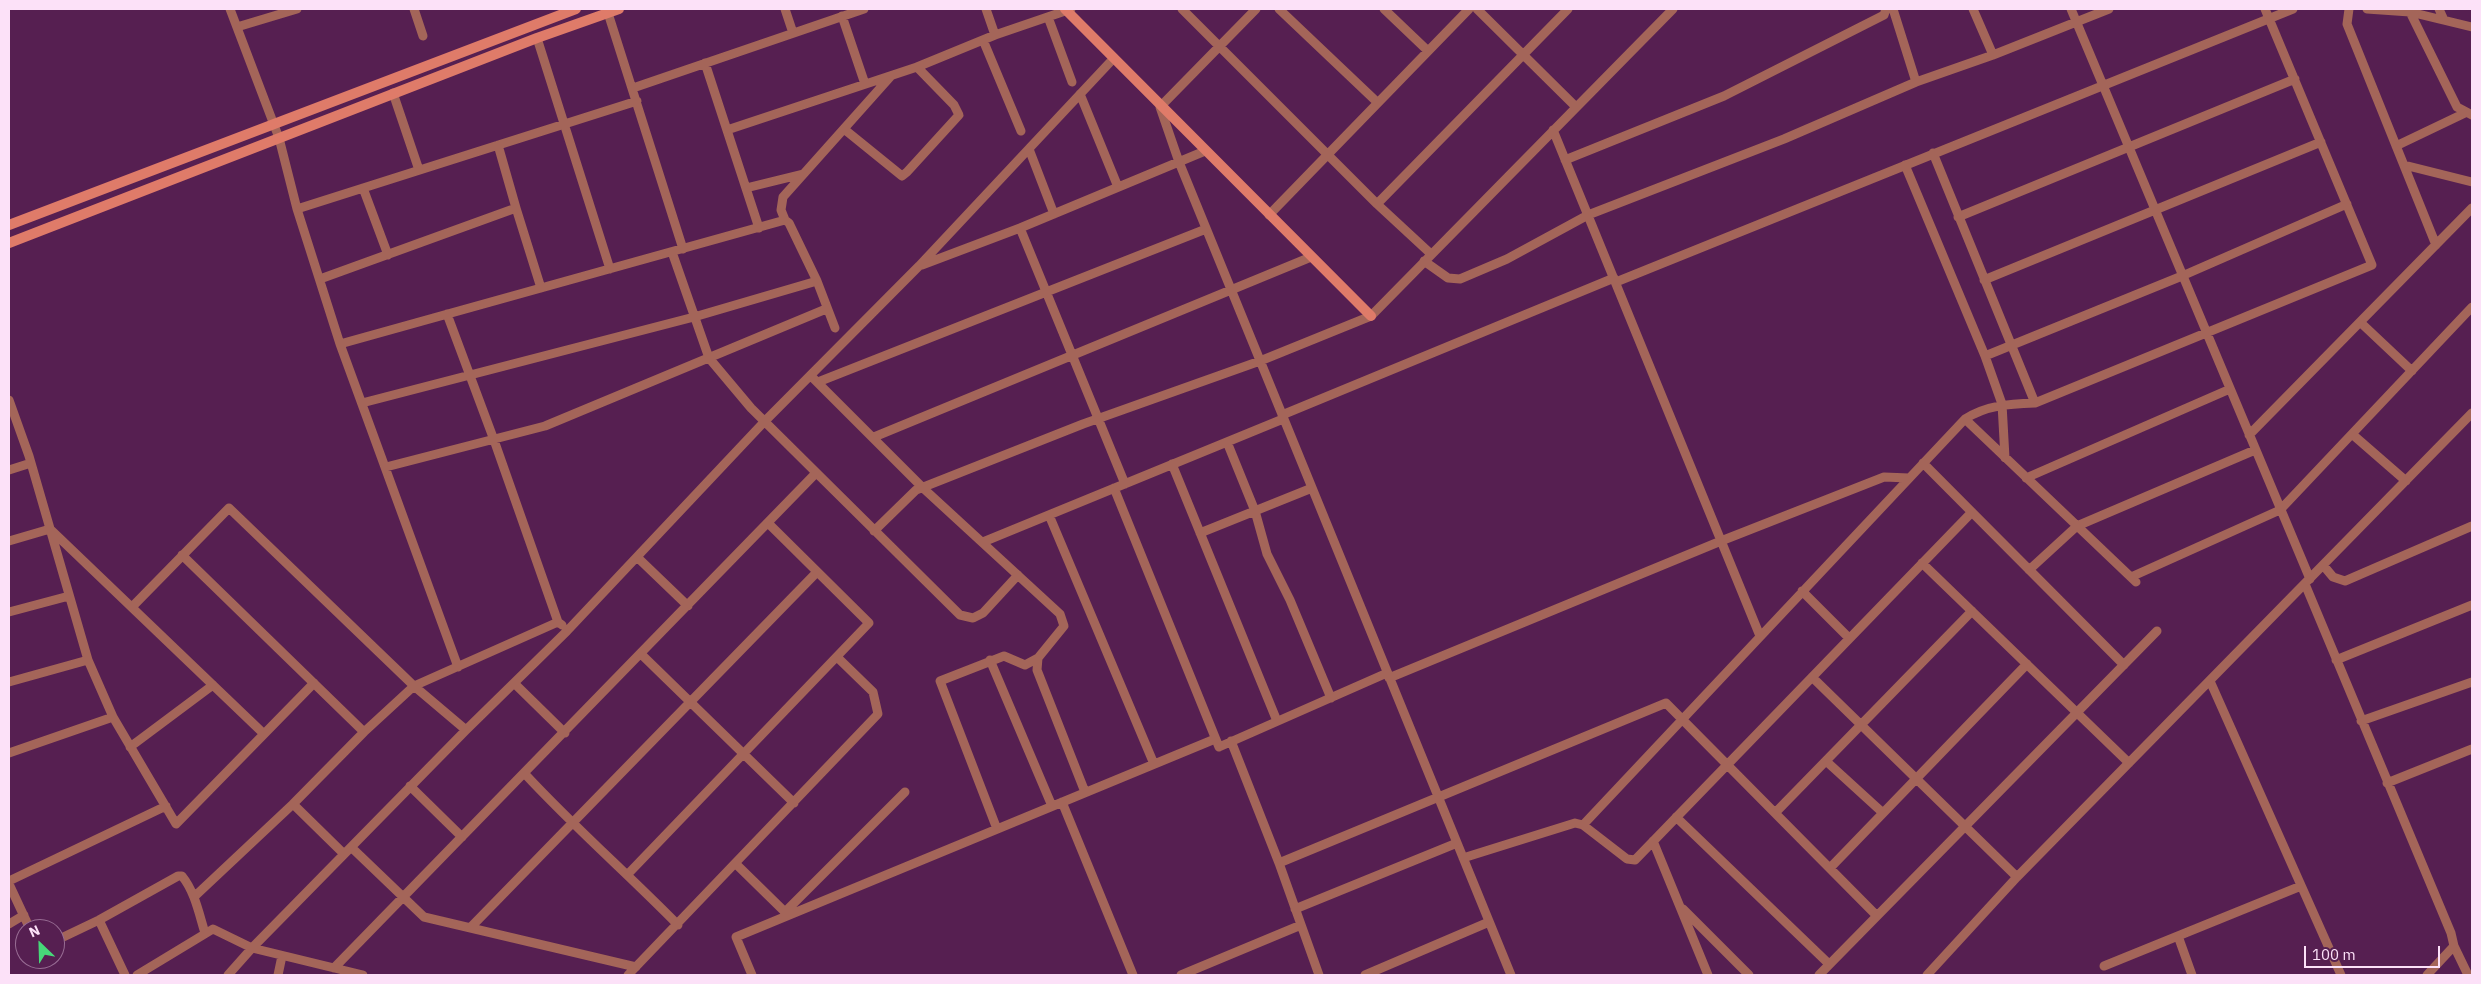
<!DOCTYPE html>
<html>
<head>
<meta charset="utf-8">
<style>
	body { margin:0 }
	#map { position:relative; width:2481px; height:984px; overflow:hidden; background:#561f51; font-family:"IBM Plex Sans",sans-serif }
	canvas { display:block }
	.frame { position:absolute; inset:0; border:10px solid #fce1f8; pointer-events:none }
	.north { position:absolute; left:15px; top:919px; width:50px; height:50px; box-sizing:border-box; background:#561f51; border:1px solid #986d94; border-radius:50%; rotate:336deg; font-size:14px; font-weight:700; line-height:20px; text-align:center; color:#fce1f8 }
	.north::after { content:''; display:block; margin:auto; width:18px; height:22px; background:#47d779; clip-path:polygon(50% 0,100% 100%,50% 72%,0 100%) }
	.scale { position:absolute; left:2304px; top:946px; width:136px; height:22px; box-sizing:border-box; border:2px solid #fce1f8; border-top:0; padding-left:6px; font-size:15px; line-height:18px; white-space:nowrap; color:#fce1f8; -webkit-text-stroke:4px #561f51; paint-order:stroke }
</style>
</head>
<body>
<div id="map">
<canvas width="2481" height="984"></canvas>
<div class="frame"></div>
<div class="north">N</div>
<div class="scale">100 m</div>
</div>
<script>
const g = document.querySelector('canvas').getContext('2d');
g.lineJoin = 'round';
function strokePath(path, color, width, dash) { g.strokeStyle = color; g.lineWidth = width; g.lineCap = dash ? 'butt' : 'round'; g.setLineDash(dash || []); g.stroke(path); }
strokePath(new Path2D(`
	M230,9l49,129 18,71 43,135 118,323
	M414,9l9,27
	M785,9l8,24
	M986,9l9,26
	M1182,9l195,195 54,50
	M1256,9l-96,98 19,55 332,813
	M1279,9l99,94
	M1384,9l44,42
	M1477,9l99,98
	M1893,9l23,73
	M1973,9l20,46
	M2071,9l239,570
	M2349,9l-2,15 89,221
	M2367,9l43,3 62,15
	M2439,9l5,11
	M2410,12l47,95 15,8
	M608,13l75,236
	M842,16l23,68
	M1048,17l24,65
	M237,27l60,-18
	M537,38l73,231
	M983,40l38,91
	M705,63l54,165
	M633,88l231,-79
	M393,93l26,77
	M1080,94l38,93
	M844,129l58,47 5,-4 52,-57 -5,-10 -37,-38
	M727,130l190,-63 78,-32 76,-26
	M1553,130l207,506
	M498,145l18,63
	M2396,146l69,-33
	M1029,149l25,65
	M1933,153l102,250
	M1565,160l159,-64 160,-81 2,-6
	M1905,165l80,191 17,48 3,54
	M2404,165l68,17
	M363,188l25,67
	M746,188l57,-14
	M1377,204l191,-195
	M297,209l340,-108
	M1269,215l200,-206
	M1958,217l337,-138
	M785,220l-4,-10 2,-13 108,-121
	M1020,228l105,256
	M672,252l37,106 42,50 209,207 13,3 10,-5 35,-38
	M1424,261l24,17 12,1 47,-20 81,-44 196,-76 132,-57 77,-27 116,-46
	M922,265l98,-37 185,-77
	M320,279l196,-71 25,80
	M1984,280l337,-138
	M1616,282l677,-273
	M447,314l47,126 64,182 4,3
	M2360,322l52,49
	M340,344l445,-124 4,3 28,58 18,47
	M1985,356l197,-80 165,-72
	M811,376l112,112 137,126 4,12 -26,32 -1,12 48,122
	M818,382l388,-153
	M9,400l20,56 59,204 25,57 63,107 138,-141
	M362,403l332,-86 123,-36
	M1282,415l332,-137
	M1965,419l171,163
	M2352,434l54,47
	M2249,435l223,-227
	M874,437l437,-180
	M1227,442l28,69 12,43 23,46 41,98
	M1923,463l201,202
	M1172,464l105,257
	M386,467l159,-41 281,-117
	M9,470l22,-7
	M2026,478l204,-89
	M1114,488l105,259 168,-74
	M1049,515l105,249
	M874,531l42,-41 167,-66 177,-63 111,-45 302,-307
	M1200,533l112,-45
	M9,541l41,-12 214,205
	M983,542l300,-123
	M182,555l182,177
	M637,557l51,49
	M1922,563l207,200
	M2323,565l10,12 12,4 127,-55
	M2029,570l48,-44 178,-76
	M2131,577l149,-67 192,-203
	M2305,584l146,349 3,13 -27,29
	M1802,591l47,47
	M132,607l97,-99 185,178 52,44
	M9,612l60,-16
	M641,654l153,149
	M990,660l62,146
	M2336,660l136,-55
	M1812,677l205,200
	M1389,678l332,-137 163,-64 25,1
	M2210,681l131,294
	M9,682l79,-22
	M514,683l51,50
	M2361,721l111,-39
	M1231,741l48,122 40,112
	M130,747l83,-62
	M9,753l104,-36
	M1826,761l57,52
	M525,774c49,53 103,100 153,151
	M2387,783l85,-34
	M410,786l52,51
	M1062,802l71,173
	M293,804l51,50
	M1775,813l197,-202
	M1676,817l153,147
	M1583,825l382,-406c22,-14 44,-15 70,-16l337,-138 -107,-256
	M997,829l-57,-148 64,-25 21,9 13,-7
	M1653,841l55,134
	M351,847l73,70 212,50
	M1463,858l112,-35 8,2 44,34 8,1 337,-348
	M1279,863l387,-160 211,213
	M736,864l49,48 120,-120
	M1830,868l197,-204
	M628,874l241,-251 -101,-100
	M9,881l157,-75
	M9,884l21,45
	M194,897l99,-93 71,-72 50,-46 144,-64
	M1295,909l162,-66
	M1683,909l66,66
	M99,920l26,55
	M9,924l15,-9
	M471,927l346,-355
	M2178,936l14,39
	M55,941l44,-21 79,-44h4c13,16 17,38 23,57
	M2454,946l14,29
	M2104,966l197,-80
	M334,968l482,-495
	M137,975l76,-46 39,19 111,27
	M228,975l24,-27 214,-218 101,-99 197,-209 155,-156 194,-207
	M278,975l4,-19
	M628,975l250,-261 -5,-22 -36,-35
	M752,975l-16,-38 479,-198
	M1181,975l120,-50
	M1365,975l124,-53
	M1819,975l338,-344
	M1927,975l90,-98 455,-464`), '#a46559', 9);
strokePath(new Path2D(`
	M1065,9l306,307
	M9,225l567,-216
	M9,243l528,-205 82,-29`), '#df7b69', 10);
</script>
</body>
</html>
